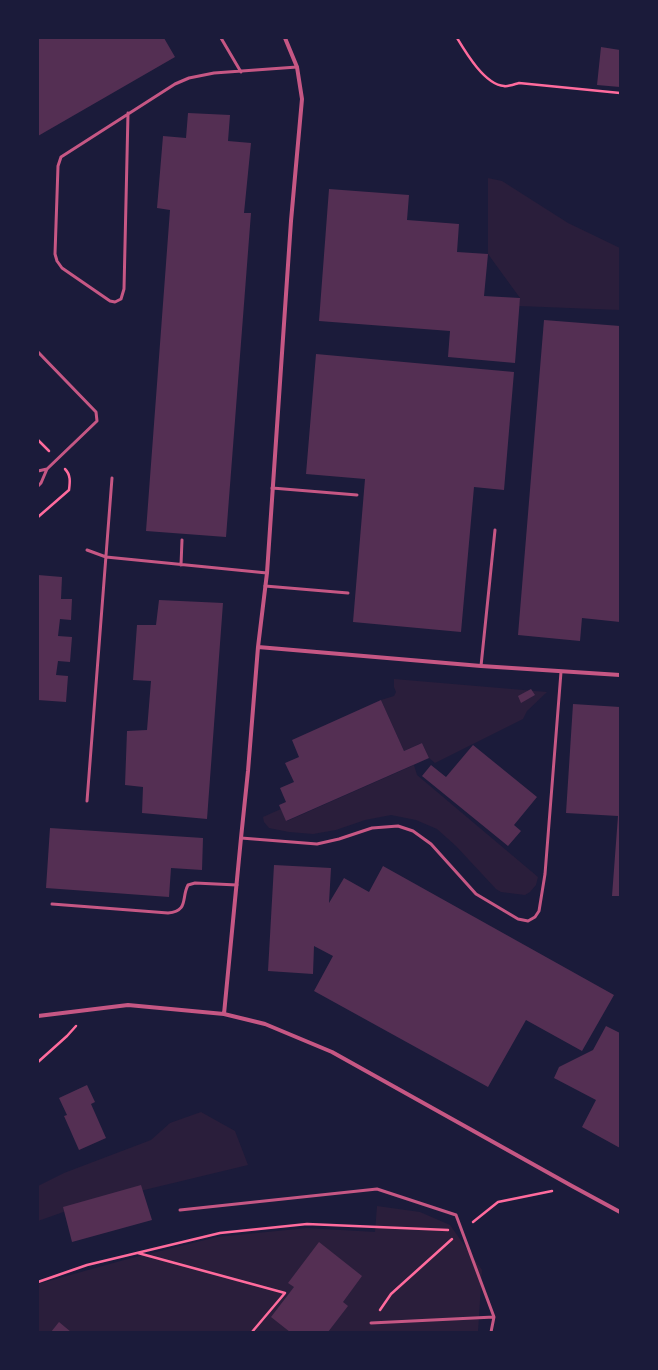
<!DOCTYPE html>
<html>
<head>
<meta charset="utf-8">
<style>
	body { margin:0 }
	#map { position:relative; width:658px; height:1370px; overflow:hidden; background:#1b1b3a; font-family:Montserrat,sans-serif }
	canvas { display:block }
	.frame { position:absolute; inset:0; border:39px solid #1b1b3a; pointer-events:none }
</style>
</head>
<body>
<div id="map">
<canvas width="658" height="1370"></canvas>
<div class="frame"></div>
</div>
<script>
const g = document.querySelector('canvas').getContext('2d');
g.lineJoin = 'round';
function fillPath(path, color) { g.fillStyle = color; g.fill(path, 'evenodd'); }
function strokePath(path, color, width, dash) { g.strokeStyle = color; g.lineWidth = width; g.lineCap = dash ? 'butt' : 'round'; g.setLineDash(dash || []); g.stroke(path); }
fillPath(new Path2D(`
	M488,178l14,3 66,42 52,25v62l-101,-4 1,-8 -32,-44z
	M394,679l153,13 -20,19 -4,8 -88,44 -6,-5 -7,-15 -18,8 -23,-51 13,-4 2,-4 -2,-5z
	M414,765l3,10 121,102 -2,8 -6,7 -5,3 -24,-3 -5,-3 -40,-43 -19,-17 -21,-9 -25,-5 -26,5 -29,10 -23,4 -24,-2 -20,-4 -5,-6 -1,-5 18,-8 6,12z
	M201,1112l34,19 13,34 -162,39 -48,17v-35l26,-13 87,-33 19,-17z
	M377,1206l43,6 30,13 32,45 -4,62h-440v-48l86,-24 93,-23 90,-9 68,4z`), '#2a1e3b');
fillPath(new Path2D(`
	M38,38h126l11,19 -137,79z
	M601,47l19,3v37l-23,-2z
	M188,113l42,2 -2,26 23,2 -7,70h7l-25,324 -80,-6 24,-321 -13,-2 6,-72 23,2z
	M329,189l80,6 -2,25 52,4 -2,28 31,2 -4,42 36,2 -5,65 -67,-6 2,-26 -131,-10z
	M544,320l76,6v296l-38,-4 -2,23 -62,-6z
	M316,354l198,18 -10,118 -30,-3 -13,145 -108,-10 12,-143 -59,-5z
	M38,575l24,2 -1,22h11l-1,21 -11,-1 -2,17 14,1 -2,25 -12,-1 -2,14 12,1 -2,26 -28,-2z
	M159,600l64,3 -16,216 -65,-6 1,-26 -18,-2 2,-54 20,-1 4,-49 -18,-1 4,-55h19z
	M531,689l4,6 -14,8 -3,-7z
	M381,700l23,51 18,-8 7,15 -143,63 -7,-16 7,-3 -6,-14 14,-6 -9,-19 14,-6 -7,-17z
	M573,704l47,3v189h-8l6,-80 -52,-3z
	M473,745l64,52 -23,28 7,6 -13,15 -86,-70 9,-11 15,12z
	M50,828l153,10 -1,32 -31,-2 -2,29 -123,-9z
	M274,865l57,3 -2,35 15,-25 25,14 14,-26 231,129 -32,56 -56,-31 -38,67 -174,-96 19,-35 -19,-10 -1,28 -45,-3z
	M606,1026l14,7v115l-38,-21 14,-27 -42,-22 5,-11 34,-17z
	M87,1085l8,17 -4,2 15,34 -27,12 -15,-34 3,-1 -8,-17z
	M141,1185l11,35 -80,22 -9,-35z
	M319,1242l43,34 -19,26 5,4 -20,26h-38l-19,-15 23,-30 -6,-4z
	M59,1322l12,10h-20z`), '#542f53');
strokePath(new Path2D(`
	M457,38c9,15 28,47 47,48 4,1 11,-2 15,-3l101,10
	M38,440l11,11
	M38,517l31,-27c1,-8 2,-15 -4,-21
	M38,1062l29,-26 9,-10
	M473,1222l25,-20 54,-11
	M138,1253l147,40 -33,39
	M38,1282l49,-17 133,-32 87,-9 141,6
	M380,1310l11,-16 61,-55`), '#ff6b9d', 2.5);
strokePath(new Path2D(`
	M221,38l20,34
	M128,113l-4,176 -3,10 -6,3 -5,-1 -48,-33 -5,-7 -2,-7 3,-88 3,-9 114,-73 14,-6 25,-5 83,-6
	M38,352l58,60 1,9 -50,48 -6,14 -3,3
	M38,471l9,-2
	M272,488l85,7
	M87,550l19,7 161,16
	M181,565l1,-25
	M265,586l83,7
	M481,666l14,-136
	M87,801l25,-323
	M241,838l76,6 22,-5 33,-11 26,-2 15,5 18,13 45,50 42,25 10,2 7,-4 4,-6 6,-37 16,-202
	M52,904l116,9c21,-2 13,-15 20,-28l7,-2 42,2
	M180,1210l197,-21 79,26 38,102
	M371,1323l123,-6 -3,15`), '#c65784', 3);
strokePath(new Path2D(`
	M258,647l223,19 139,9
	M224,1014l17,-176 7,-67 10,-124 9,-74 24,-352 11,-122 -5,-32 -12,-29
	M38,1016l90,-11 96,9 41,10 67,28 240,134 48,26`), '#c65784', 4);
</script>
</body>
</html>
